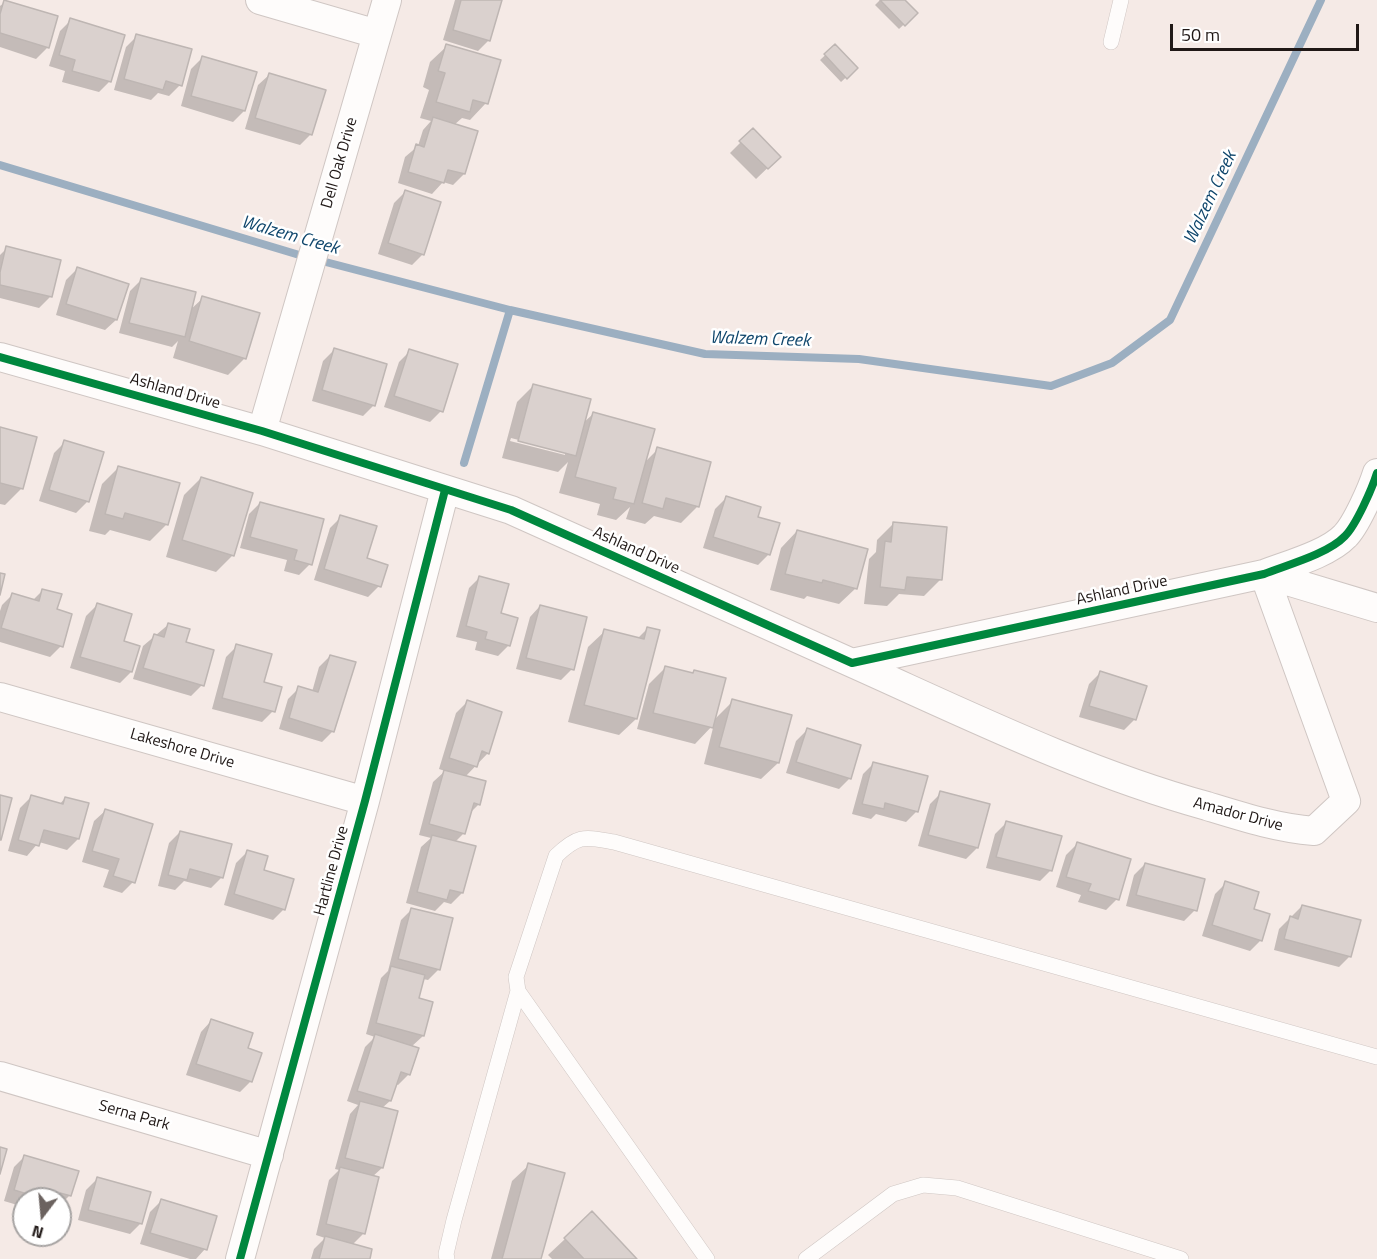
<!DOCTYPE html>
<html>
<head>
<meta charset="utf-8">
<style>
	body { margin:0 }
	#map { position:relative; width:1377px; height:1259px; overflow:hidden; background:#f5eae6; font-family:"Titillium Web",sans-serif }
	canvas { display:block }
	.north { position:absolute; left:12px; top:1187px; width:60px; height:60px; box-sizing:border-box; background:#fff; border:2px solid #a6a3a2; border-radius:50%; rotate:196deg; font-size:16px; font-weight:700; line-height:24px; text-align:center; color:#201816 }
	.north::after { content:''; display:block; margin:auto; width:21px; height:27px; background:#6b625f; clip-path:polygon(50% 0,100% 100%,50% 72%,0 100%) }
	.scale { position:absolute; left:1170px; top:24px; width:189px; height:27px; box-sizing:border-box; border:3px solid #201816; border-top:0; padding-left:8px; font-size:18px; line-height:21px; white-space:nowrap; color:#201816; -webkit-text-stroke:4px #fff; paint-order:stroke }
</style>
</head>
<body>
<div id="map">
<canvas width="1377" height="1259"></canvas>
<div class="north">N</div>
<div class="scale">50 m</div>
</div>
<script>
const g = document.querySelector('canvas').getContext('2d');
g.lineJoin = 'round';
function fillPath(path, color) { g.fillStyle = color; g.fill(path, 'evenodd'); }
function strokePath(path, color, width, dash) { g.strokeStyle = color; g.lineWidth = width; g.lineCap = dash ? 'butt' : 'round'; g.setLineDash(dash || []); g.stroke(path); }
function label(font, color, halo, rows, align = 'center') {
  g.font = font + ' "Titillium Web",sans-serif'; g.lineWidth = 5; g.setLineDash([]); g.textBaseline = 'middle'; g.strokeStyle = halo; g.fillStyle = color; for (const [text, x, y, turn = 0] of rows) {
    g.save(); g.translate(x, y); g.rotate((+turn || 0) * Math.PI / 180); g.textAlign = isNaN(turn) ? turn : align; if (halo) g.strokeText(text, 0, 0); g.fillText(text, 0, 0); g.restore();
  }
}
fillPath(new Path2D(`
	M455,0h45l-11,40 -11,11 -35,-11z
	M880,0h23l13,13 -17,16 -24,-24z
	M5,2l51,15 -9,31 -11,11 -36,-12v-41z
	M71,20l38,62 -10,10 -37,-10 3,-11 -16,-5 11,-35z
	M137,36l43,49 -11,11 -11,-3 -7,7 -37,-10 12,-43z
	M447,46l39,57 -16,17 -8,-2 -8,7 10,49 -11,11 -10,-3 -11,12 -34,-11 7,-26 13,-11 5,-16 8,-9 -11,-3 9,-28 -6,-3 7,-25z
	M835,46l21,22 -15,14 -21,-22z
	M202,58l42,53 -11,11 -52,-16 10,-37z
	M269,75l42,59 -11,11 -55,-16 13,-44z
	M753,130l26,27 -23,22 -26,-26z
	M405,192l18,62 -11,11 -34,-11 16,-51z
	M7,248l43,49 -11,11 -39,-10v-43z
	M77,269l39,51 -11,10 -49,-15 10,-35z
	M141,280l48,31 14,-13 42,60 -17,17 -55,-17 5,-17 -6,6 -53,-14 11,-42z
	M334,350l40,55 -11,11 -51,-15 11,-40z
	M410,351l31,60 -11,11 -46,-15 15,-45z
	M533,386l49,38 11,-10 51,49 14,-14 40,57 -17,17 -27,-7 -9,8 -19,-5 4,-12 -14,13 -19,-5 3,-11 -41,-11 9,-31 -10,10 -56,-14 15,-56zM511,438l54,14v3l-55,-14z
	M0,429l22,59 -17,17 -5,-1z
	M65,442l37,11 -15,49 -11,11 -37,-12 15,-48z
	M119,467l48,57 -17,17 -40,-11 -5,5 -16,-4 13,-47z
	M201,478l32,77 -17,17 -50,-15 18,-62z
	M726,498l30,20 13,36 -11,11 -55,-17 12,-39z
	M260,503l50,61 -11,11 -15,-4 3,-11 -47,-12 9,-34z
	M341,517l38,69 -11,11 -54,-17 16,-52z
	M894,523l47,56 -17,17 -25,-2 -12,12 -23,-2 5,-45 7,-7 1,-12z
	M797,531l59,57 -17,16 -32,-8 -3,3 -34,-9 11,-42z
	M480,577l20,37 9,31 -11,11 -23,-6 2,-8 -21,-5 13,-49z
	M43,590l12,20 6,36 -11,11 -50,-15v-31l2,-6 11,-11 20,6z
	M97,605l25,37 16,5 -7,25 -11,11 -50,-15 16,-52z
	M540,606l32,63 -11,11 -45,-11 14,-52z
	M169,624l33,61 -11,11 -58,-17 10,-33z
	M647,629l-11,90 -17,16 -51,-13 20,-75 17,-16 32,8z
	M237,646l26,37 10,28 -11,11 -50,-13 14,-52z
	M330,656l3,75 -11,11 -43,-13 9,-30 11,-11 13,4 7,-25z
	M666,667l26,7 3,-3 18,50 20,-20 45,62 -17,16 -57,-15 10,-40 -19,20 -58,-15 12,-45z
	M1100,673l35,46 -11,11 -45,-13 10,-33z
	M467,702l21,51 -23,24 14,27 -10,10 -5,19 -9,9 7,51 -11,11 -7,-2 -9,9 -29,-8 15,-56 10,-9 -12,-3 14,-53 12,-11 -6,-2 17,-56z
	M807,730l43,48 -11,11 -53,-16 10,-32z
	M874,763l43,48 -11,11 -30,-8 -5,5 -19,-5 11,-40z
	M941,793l36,55 -11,11 -48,-13 12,-42z
	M31,797l28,8 6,-7 13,41 -11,11 -28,-8 -12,14 -19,-5 12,-43z
	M105,811l28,71 -11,11 -19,-6 6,-17 -27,-8 12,-41z
	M1006,823l45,47 -11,11 -54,-13 9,-34z
	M180,832l42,45 -11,11 -27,-7 -9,9 -17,-4 11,-43z
	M1077,844l40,55 -11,11 -28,-8 3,-7 -25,-8 10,-32z
	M247,852l15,19 22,38 -11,11 -49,-15 12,-42z
	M1145,864l50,46 -11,11 -58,-15 8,-31z
	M1226,883l26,28 9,29 -11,11 -48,-15 13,-42z
	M1302,906l48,50 -11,11 -65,-17 5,-21z
	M412,909l27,60 -11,11 -5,-1 -6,20 6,37 -12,11 -2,27 -11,11 -3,-1 -5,17 -8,7v60l-10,9 -9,57 -11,11 16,14h-57l3,-10 11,-11 -9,-3 13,-55 10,-10 -4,-1 15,-55 8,-9 -11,-4 18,-54 10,-10 -9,-3 15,-56 7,-7 13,-51z
	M211,1021l35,28 5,32 -11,11 -54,-17 15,-43z
	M25,1156l45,39 -10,10v-6h-36v8l-20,-6 10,-34z
	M529,1165l11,94h-49l21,-78z
	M97,1179l44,44 -11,11 -52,-14 8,-30z
	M161,1201l44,48 -9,10h-6l-50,-15 10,-32z
	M565,1239l70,20h-83l-4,-4z`), '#0003');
strokePath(new Path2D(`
	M0,165l306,92
	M318,260l192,50 195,44 154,5 192,27 61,-23 58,-43 151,-320
	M464,463l46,-153`), '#9cafc1', 8);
const building = new Path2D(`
	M4,0l54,16 -9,32 -49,-15v-19z
	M461,0h41l-12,41 -37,-11z
	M880,0h25l13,13 -13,13z
	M70,18l55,17 -14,47 -39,-11 3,-11 -16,-5z
	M136,34l56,15 -10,37 -16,-5 -3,9 -39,-11z
	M446,44l55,16 -13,44 -15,-4 -3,12 -34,-10 9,-29 -7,-2z
	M835,44l23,24 -11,11 -23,-25z
	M202,56l55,16 -12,39 -54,-15z
	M269,73l57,17 -14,45 -57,-17z
	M433,117l45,14 -13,43 -17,-4 -4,13 -36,-11 8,-28 8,3z
	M753,128l28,29 -13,12 -29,-28z
	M405,190l36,12 -17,53 -36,-12z
	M6,246l55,14 -9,37 -52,-12v-13z
	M77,267l52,17 -12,36 -51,-16z
	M141,278l55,14 -11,45 -56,-14z
	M202,296l58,17 -14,46 -57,-18z
	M334,348l53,16 -12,42 -53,-16z
	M409,349l49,15 -15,48 -49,-16z
	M533,384l58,15 -15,57 -58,-15z
	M593,412l62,17 -21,75 -21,-5 3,-11 -41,-11z
	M0,427l37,10 -14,52 -23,-6z
	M64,440l40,12 -15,50 -40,-12z
	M657,447l54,15 -12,45 -33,-9 -3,11 -21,-6z
	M118,466l62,17 -12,42 -43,-12 -2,6 -18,-5z
	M201,477l52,16 -19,63 -52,-16z
	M726,496l35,11 -3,10 22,6 -10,32 -57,-18z
	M260,502l64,17 -12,46 -18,-5 3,-10 -47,-13z
	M340,515l37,11 -10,32 21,7 -7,22 -57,-18z
	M893,522l54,5 -5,53 -35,-3 -2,13 -25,-3 5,-46 6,1z
	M797,530l71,19 -11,40 -34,-9 -1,3 -37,-9z
	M0,573l5,1 -5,21z
	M479,576l30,8 -8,29 17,5 -8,28 -25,-7 2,-7 -21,-6z
	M42,589l20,5 -5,15 15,5 -9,33 -62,-19 11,-35 27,8z
	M97,603l35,11 -8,27 16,5 -8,26 -52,-15z
	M540,605l47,12 -13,53 -48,-12z
	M168,623l22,6 -4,13 28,8 -10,36 -61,-18 11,-34 10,3z
	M647,627l13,3 -23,89 -53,-14 20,-76 40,10z
	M236,644l36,10 -8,28 18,5 -7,25 -53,-14z
	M330,655l26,7 -22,70 -45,-14 9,-32 20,6z
	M665,666l28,7 1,-3 32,8 -13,50 -60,-15z
	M1100,671l47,15 -11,34 -47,-14z
	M732,699l60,16 -13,48 -60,-16z
	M467,700l35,12 -13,42 -7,-3 -5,16 -28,-9z
	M807,728l54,17 -10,34 -55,-17z
	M873,762l55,14 -10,36 -33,-9 -1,6 -22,-5z
	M444,770l42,11 -6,24 -6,-2 -9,31 -36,-10z
	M940,791l50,13 -12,44 -50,-13z
	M0,795l12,3 -11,42h-1z
	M31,795l32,9 2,-7 24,6 -10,36 -35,-9 -5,16 -21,-6z
	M105,809l48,15 -18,59 -22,-7 6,-17 -27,-8z
	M1006,821l56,15 -10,35 -56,-14z
	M180,831l52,13 -9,34 -33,-9 -3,11 -19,-5z
	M432,835l44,11 -13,47 -13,-3 -3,10 -30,-8z
	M1077,842l54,17 -12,41 -31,-9 3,-7 -25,-7z
	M247,850l21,6 -4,14 30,9 -9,31 -51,-16z
	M1145,863l60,16 -8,32 -61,-16z
	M1225,881l34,11 -5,17 16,5 -8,27 -50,-16z
	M1302,905l59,15 -10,37 -67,-18 6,-23 8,3z
	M411,908l42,10 -13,52 -42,-11z
	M391,966l34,9 -6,23 14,4 -9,34 -48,-13z
	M211,1019l42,14 -5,15 14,5 -10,29 -56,-18z
	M375,1034l44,14 -9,27 -9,-3 -10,29 -34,-10z
	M360,1101l38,10 -15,57 -38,-10z
	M0,1147l7,2 -7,25z
	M24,1155l55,16 -8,25 -11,-3 -2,6h-21v-2l-23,-7z
	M528,1163l37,10 -24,86h-39z
	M340,1167l39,10 -14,57 -39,-10z
	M97,1177l54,15 -9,32 -54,-14z
	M161,1199l56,17 -10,34 -57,-17z
	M592,1211l45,48h-53l-20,-21z
	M325,1236l47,13 -2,10h-51z`);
fillPath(building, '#dad1ce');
strokePath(building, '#beb6b3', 1.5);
const lane = new Path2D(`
	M1111,42l10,-42
	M447,1259l-1,-5 8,-34 64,-229
	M707,1259l-189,-268 -2,-14 40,-121c23,-22 28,-19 58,-14l763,215
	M806,1259l87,-65 30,-9 34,3 224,71`);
const street = new Path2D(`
	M260,0l117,34
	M0,357l262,74 249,79 341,153 412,-89c23,-9 64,-20 81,-38 11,-11 27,-47 32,-63
	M262,431l125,-431
	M1264,574l113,34
	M852,663c116,52 232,109 355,143 36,11 70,22 107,25l32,-30 -82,-227
	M0,697l365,104
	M0,1076l269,79
	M240,1259l125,-458 80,-311`);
strokePath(lane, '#cfc6c3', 16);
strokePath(street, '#cfc6c3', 30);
strokePath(lane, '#fefcfb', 15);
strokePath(street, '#fefcfb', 28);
strokePath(new Path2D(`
	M0,357l262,74 249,79 341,153 412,-89c23,-9 64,-20 81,-38 11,-11 27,-47 32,-63
	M240,1259l125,-458 80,-311`), '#00873e', 8);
label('16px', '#201816', '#fff', [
	["Dell Oak Drive",340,163,-74],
	["Ashland Drive",175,392,16],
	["Ashland Drive",636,551,24],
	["Ashland Drive",1122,591,-12],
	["Lakeshore Drive",182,749,16],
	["Amador Drive",1238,815,15],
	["Hartline Drive",332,871,-75],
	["Serna Park",134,1116,16]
]);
label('italic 18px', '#0f466c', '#fff', [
	["Walzem Creek",1211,198,-65],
	["Walzem Creek",290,236,16],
	["Walzem Creek",760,340,2]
]);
</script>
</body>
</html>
